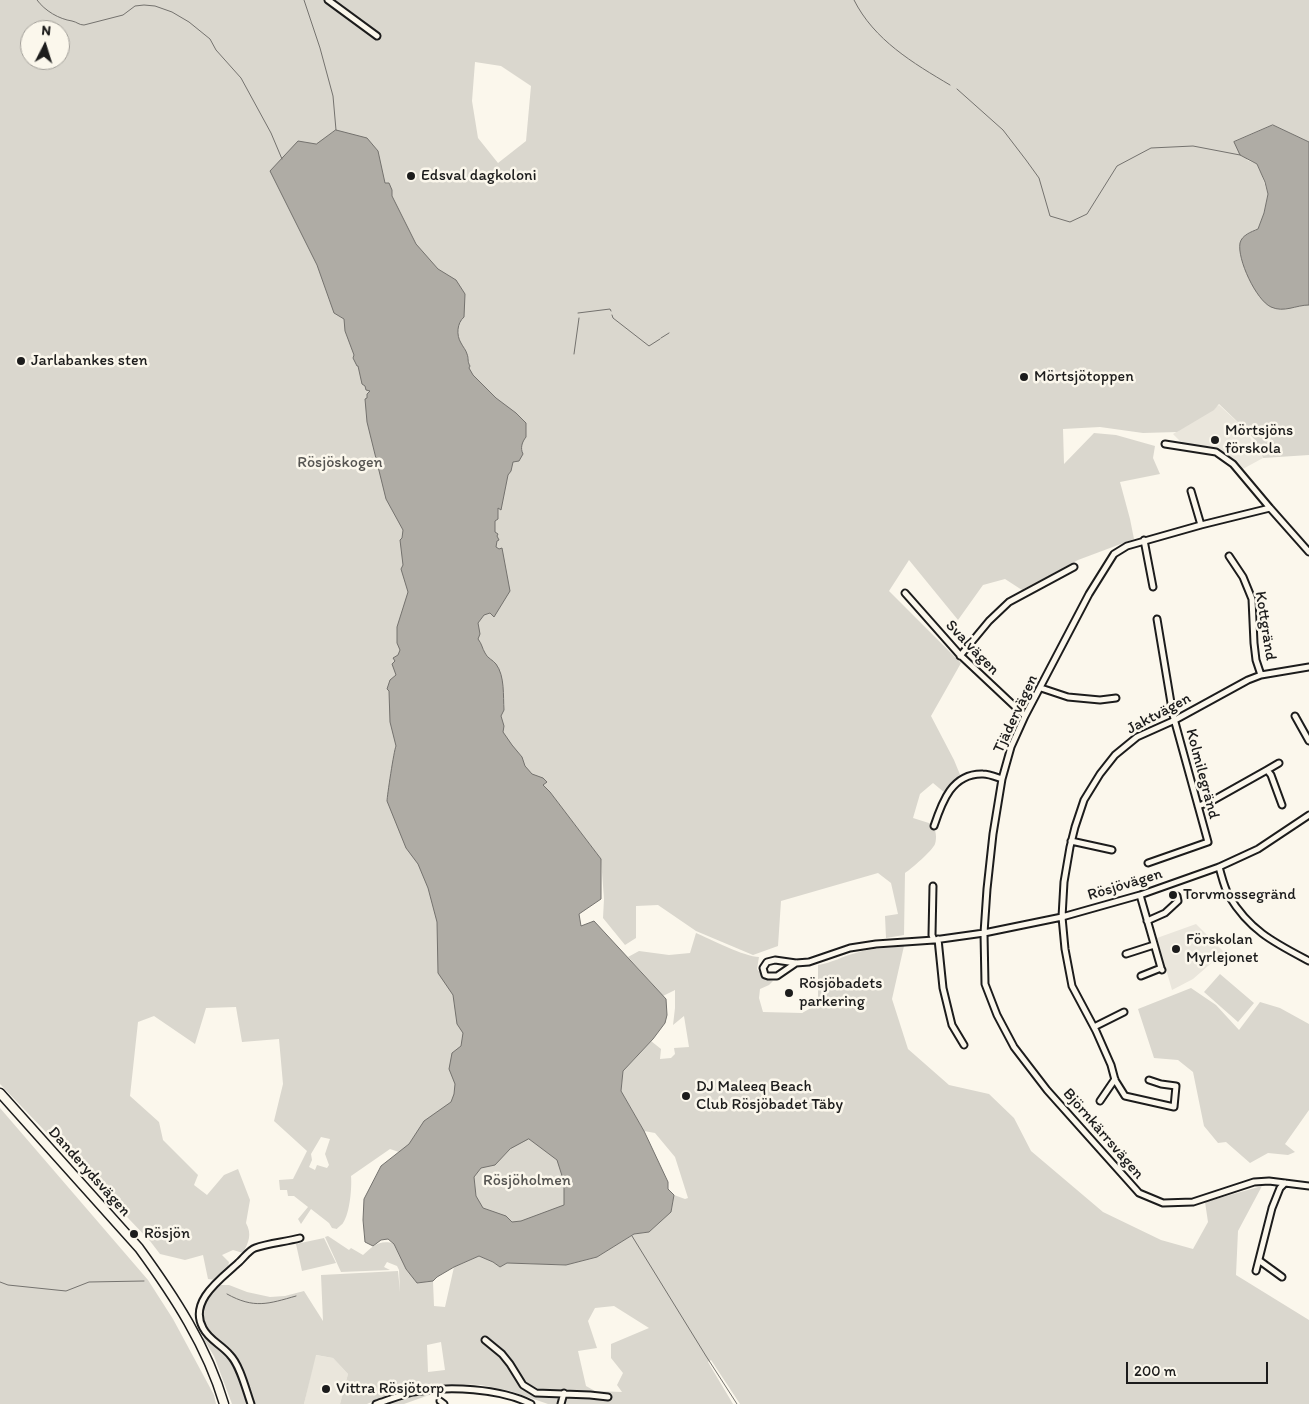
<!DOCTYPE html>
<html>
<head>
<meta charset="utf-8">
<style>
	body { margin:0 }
	#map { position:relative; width:1309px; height:1404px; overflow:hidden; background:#fbf7ec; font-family:Itim,sans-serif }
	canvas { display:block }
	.north { position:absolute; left:20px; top:20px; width:50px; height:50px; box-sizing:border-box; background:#fbf7ec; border:1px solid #a29f99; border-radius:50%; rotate:5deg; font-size:14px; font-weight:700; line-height:20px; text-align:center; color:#1c1c1c }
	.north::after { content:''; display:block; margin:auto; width:18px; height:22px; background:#1c1c1c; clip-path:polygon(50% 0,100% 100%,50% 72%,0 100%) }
	.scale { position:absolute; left:1126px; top:1362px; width:142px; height:22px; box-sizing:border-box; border:2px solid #1c1c1c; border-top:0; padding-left:6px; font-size:15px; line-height:18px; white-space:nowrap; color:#1c1c1c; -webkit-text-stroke:4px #fbf7ec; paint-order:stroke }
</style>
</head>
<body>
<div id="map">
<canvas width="1309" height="1404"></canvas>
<div class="north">N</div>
<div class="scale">200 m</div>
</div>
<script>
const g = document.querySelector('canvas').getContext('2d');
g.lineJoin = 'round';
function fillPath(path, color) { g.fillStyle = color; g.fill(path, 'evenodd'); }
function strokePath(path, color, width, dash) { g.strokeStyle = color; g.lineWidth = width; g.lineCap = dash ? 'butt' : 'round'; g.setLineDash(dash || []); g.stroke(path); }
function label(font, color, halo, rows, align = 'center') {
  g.font = font + ' Itim,sans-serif'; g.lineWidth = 5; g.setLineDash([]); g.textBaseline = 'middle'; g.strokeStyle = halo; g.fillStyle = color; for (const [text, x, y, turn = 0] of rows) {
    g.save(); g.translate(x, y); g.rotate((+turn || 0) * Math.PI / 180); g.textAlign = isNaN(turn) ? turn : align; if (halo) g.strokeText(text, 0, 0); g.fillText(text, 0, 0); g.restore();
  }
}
fillPath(new Path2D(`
	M1219,405l25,23 19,30 -22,12 -23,-23 -35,-3 -10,-10z
	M1196,924l28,28 -31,27 -21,11 -15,-52z
	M315,1355l18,3 15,16 -8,30h-36z`), '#eae6dc');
fillPath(new Path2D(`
	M0,0h1309v142l-36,-17 -26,35 10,4 4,9 7,21 -4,19 -6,16 -13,6 64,70v150l-46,3 -7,-17 -14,-15 -23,-22 -5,6 -37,22 -34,1 -43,-6 -37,2 1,35 30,-31 22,2 39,11 -2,12 7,16 -40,8 10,37 4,20 -56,21 -56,30 -17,-11 -22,6 -25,35 -49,-60 -20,31 72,72 -30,53 23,44 7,17 -6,3 -10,13 -12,-10 -13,11 -7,24 19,6c4,6 5,13 3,20 -3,7 -24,25 -30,29l-1,62 -18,3 -1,-22 13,-2 -7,-31 -13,-10 -97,28 -3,45 -25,9 -57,-24 -38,-26 -22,1v32l-11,7 -22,-27 1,-19 -3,-40 -51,-67 -13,-12 23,388 4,14v23l-46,35 -116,-90 -3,2 -9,-3 -39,27c1,11 -1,37 -8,47 0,1 -6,5 -6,6l-5,-1 -3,-5 -18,-14 -10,15 -3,-5 10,-12 -14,-11h-6l-1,-6h-7l-1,-10 14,-1 14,-28 -33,-30 9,-37 -4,-45 -37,3 -6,-35 -30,1 -11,36 -41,-28 -16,6 -8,74 29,26 4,18 35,35 -4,10 13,10 17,-20 14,-6 12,31 -4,23c6,11 3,19 -3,30l-10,-3 -11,5 7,7 -1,5 -13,13 -7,-1 -5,-24 -18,5 -25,-6 -10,-13 -150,-157zM30,30h30v30h-30zM475,62l26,4 30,20 -5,55 -28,22 -20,-25 -6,-37zM321,1137l9,2 -5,15 4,11 -2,3 -10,-3 -2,5 -6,-3 3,-7 -1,-6z
	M696,933c14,6 49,24 63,24l-2,12 9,10 7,2 -4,4 -9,4 -1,9 4,14 39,1 16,-9v-39c14,-2 25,-9 38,-12 15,-5 32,-5 48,-7l-12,53 16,50 41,36 40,9 25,24 17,33 72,61 58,28 32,9 15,-27 -3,-20 57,-16 -24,45 -2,44 73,45v84h-569l-29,-44 -3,2 25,42h-185l-38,-13 -29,-6 -25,-1 -26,1 -28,6 -26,9 -9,4h-27l8,-30 -15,-16 -17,-3 -12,49h-51l-21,-50 -21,-17 -4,-7 -4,-10 -1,-12 12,-20 5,-3h10l18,7 23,5 15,-1 19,-5 19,30 -2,-46 77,-4 2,21 -1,-22 -2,-4 -10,-4 -3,5 6,3 -49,2 -16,-35 3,-1 21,14 2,-2 12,7c11,-10 15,-15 31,-12l12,26 11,14 16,-2 1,25 11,1 9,-40 25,-11 14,6 7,5 7,-4 59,2 31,-8 37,-23 15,-2 22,-20 3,-17 11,4 3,-1 -13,-41 -20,-24 -11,-2 -23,-40 2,-20 28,-30 10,8 -1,10 11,-1 4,-4 -1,-6 15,-1 -5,-31 -11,9 2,-17v-18l-12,6 -35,-39 11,-6 30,4 21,-2zM614,1306l35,22 -38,16v14l12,15 -6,12 5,7 -27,-1 -9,-5 -8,-35 19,-3 -9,-27 7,-13zM441,1342l4,28 -17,2 -1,-27z
	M1220,974l34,29 -16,19 -34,-30z
	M1191,988l25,17 23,25 21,-28 20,6 29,16v86l-24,34 10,8 -7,3 -20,-2 -18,10 -24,-21 -8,1 -14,-17 -11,-54 -15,-12 -24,-2 -16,-49z
	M0,1108l148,172 25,39 41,76 2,9h-216z
	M324,1238l12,25 -34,8 -6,-27z
	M206,1336l20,16 5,8 16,44h-15l-18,-48 -11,-18z
	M432,1394l-28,10h-21l29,-8z`), '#dad7ce');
const water = new Path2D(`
	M1273,125l36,17v163c-13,0 -25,8 -38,2 -15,-7 -34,-48 -31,-64 2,-8 11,-11 18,-14l6,-16 4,-19 -3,-12 -8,-18 -17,-9 -6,-13z
	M336,130l31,8 11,13 7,32h4l3,7v6l24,48 22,25 18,11 9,14 -1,23c-7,6 -8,18 -3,26 2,4 5,7 6,11 2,5 0,7 3,12l-1,2 4,7 23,23 20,15 10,10v14c-4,5 -6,11 -3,17l-4,7 -6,1 -2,9 -3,4 -7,35 -3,-2v11l-3,2v11l3,2 -1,2 2,4 -2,1 -1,6 3,2 3,-1 8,43 -16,26 -4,-4 -6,2 -6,8 2,11 -2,5c4,5 4,9 7,14 2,5 8,7 11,11 9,12 7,32 8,46l-3,6 3,10 -1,6 9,13 10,12 3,9 7,8 11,4 4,4 -4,3 7,7 51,67v40l-22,15 2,12 13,-5 72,78 1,16 -2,8 -12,16 -30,32 -2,20 23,40 24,51v7l6,6 -3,17 -22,20 -15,2 -37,23 -31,8 -59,-2 -7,4 -7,-5 -14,-6 -25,11 -17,10 -4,4 -16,2 -11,-14 -12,-25 -6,-5 -7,1 -8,6 -8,-4 -2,-22 1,-21 17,-33 28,-22 15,-23 27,-19 3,-8 1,-10 -6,-15 3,-16 9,-7 2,-13 -6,-9 -4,-29 -15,-22 -1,-51 -9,-34 -10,-24 -12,-16 -19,-47c0,-4 7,-51 9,-55l-6,-24 -1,-31 -2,-2 3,-9 6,-5 -4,-11 3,-3 -2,-3 5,-3 2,-5 -3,-7v-16l11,-35 -7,-23 2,-4 -3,-25 2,-2 1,-8 -17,-31 -19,-77 -2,-23 2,-1v-4l3,-3 -4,-1 -1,-4 -3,-2 -4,-18h-1l-4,-8 1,-3 -9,-24 -1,-12 -10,-6 -17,-48 -47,-94 28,-30 18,3zM529,1139l28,21 7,22v23l-43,16 -9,1 -6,-6 -23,-8 -7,-12 -2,-19 7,-9 14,-3 15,-16z`);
fillPath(water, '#afaca5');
strokePath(water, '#74726e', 1);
strokePath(new Path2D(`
	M37,0c8,11 22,19 35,21 5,1 7,4 12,4l39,-10 12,-9 9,-1 11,1 17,6 17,10 21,17 6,11 25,28 30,55 11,26
	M304,0l16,48 13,48 3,34
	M854,0c20,40 59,63 96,85
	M957,89l46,41 23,30 13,18 11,38 20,6 17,-8 30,-48 34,-18 42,-2 47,9
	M578,313l32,-4 1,2
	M612,315l1,3 36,28 11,-7
	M661,338l8,-5
	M574,354l5,-36
	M632,1236l74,120 31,48
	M0,1282l8,3 58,6 23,-9 55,-1
	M227,1294c27,15 41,10 69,2`), '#74726e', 1);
const street = new Path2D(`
	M328,0l49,36
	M1165,444l51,8 17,12 37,44 39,44
	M1191,491l10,34
	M1270,508l-69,17 -74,21 -13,8 -25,40 -64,122 -14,31 -9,32 -9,55 -6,55 -3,44 1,51 12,31 17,32 33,43 92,103 24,10 30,-1 61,-20 15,-1 40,5
	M1144,540l9,47
	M1229,556l14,21 9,22 2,44 2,17 5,15
	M905,593l54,61 66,62
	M960,656l29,-35 20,-19 65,-35
	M1041,688l27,9 32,3 16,-2
	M1295,716l14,25
	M1267,770l12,-7
	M1198,806l12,-4 57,-32 4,5 11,30
	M934,826c8,-24 18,-53 49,-52 6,0 13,3 19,5
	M1071,841l41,9
	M1148,863l60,-21 -35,-127 -16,-96
	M1219,867c3,10 5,20 10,29 21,35 46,47 80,65
	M933,886l-1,49 2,5
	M1140,895l21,73 1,2
	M1147,921l18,-8 13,-12 -1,-5
	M938,939l5,49 9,37 12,20
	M1126,954l28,-9
	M796,963l-19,13h-9l-3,-1 -2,-7 4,-6 8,-2 21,3 13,-1 41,-14 26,-4 58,-4 50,-7 78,-16 78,-22 79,-28 39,-18 51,-34
	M1141,976l20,-8
	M1094,1027l30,-15
	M1149,1080l12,4 15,2 -2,21 -49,-11 -10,-16 -4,-15 -15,-34 -24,-45 -7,-37 -3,-32 2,-35 6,-35 5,-20 9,-27 16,-26 15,-19 22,-18 38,-17 73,-40 13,-5 48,-8
	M1100,1101l15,-22
	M1260,1261l22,16
	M1256,1271l16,-63 8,-20 5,-5
	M485,1340l17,14 8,10 13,21 13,8 54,2 18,2
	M440,1401l4,3
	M251,1404c-5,-14 -11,-39 -21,-49 -8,-10 -21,-15 -27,-27 -15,-27 19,-50 35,-65 5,-4 11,-13 17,-15 14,-5 30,-6 45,-10
	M376,1404c12,-4 25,-9 37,-12 36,-6 86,-4 118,12
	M561,1404l3,-11`);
const secondary = new Path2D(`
	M0,1093l139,155c35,48 68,98 85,156`);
strokePath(street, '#1c1c1c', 9);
strokePath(secondary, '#1c1c1c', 11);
strokePath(street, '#fbf7ec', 5);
strokePath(secondary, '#fbf7ec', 8);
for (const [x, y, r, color] of [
	[411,176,5,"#1c1c1c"],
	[21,361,5,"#1c1c1c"],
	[1024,377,5,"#1c1c1c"],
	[1215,440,5,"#1c1c1c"],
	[1173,895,5,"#1c1c1c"],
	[1176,949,5,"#1c1c1c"],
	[789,993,5,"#1c1c1c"],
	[686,1096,5,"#1c1c1c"],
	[134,1234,5,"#1c1c1c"],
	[326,1389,5,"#1c1c1c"]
]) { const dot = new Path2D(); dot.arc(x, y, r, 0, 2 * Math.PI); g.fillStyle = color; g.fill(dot); strokePath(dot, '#fbf7ec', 2); }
label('16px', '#1c1c1c', '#fbf7ec', [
	["Edsval dagkoloni",421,176],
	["Jarlabankes sten",31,361],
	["Mörtsjötoppen",1034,377],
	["Mörtsjöns",1225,431],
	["förskola",1225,449],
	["Torvmossegränd",1183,895],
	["Förskolan",1186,940],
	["Myrlejonet",1186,958],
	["Rösjöbadets",799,984],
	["parkering",799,1002],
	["DJ Maleeq Beach",696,1087],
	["Club Rösjöbadet Täby",696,1105],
	["Rösjön",144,1234],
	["Vittra Rösjötorp",336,1389]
], 'left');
label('16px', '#555451', '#fbf7ec', [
	["Rösjöskogen",340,463],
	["Rösjöholmen",527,1181]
]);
label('16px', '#1c1c1c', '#fbf7ec', [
	["Kottgränd",1265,626,81],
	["Svalvägen",972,648,46],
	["Tjädervägen",1016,714,-65],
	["Jaktvägen",1159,714,-28],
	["Kolmilegränd",1202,774,75],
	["Rösjövägen",1125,885,-17],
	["Björnkärrsvägen",1103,1134,49],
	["Danderydsvägen",89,1172,48]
]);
</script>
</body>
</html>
